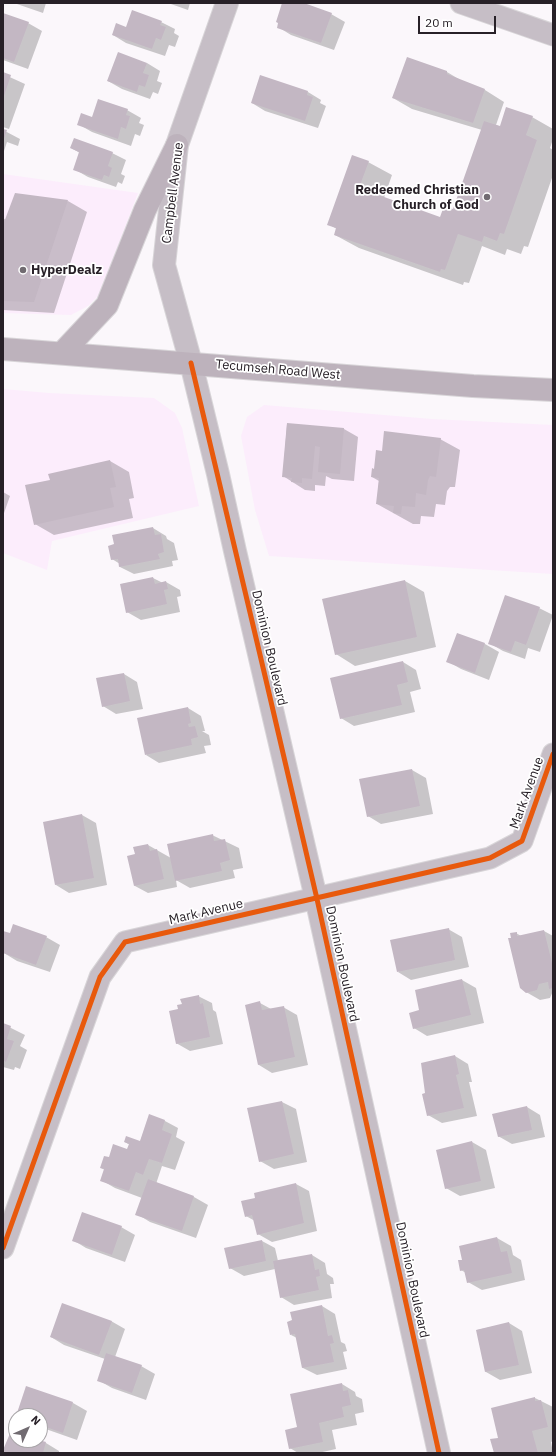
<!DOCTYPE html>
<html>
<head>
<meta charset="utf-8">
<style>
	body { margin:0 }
	#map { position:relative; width:556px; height:1456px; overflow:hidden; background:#fbf7fb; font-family:"IBM Plex Sans",sans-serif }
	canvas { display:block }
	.frame { position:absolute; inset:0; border:4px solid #272027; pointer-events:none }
	.north { position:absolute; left:8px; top:1408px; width:40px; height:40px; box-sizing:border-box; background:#fff; border:1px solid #a9a6a9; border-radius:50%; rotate:45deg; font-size:11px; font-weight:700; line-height:16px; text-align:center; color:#272027 }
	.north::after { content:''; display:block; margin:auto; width:14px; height:18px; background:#716b71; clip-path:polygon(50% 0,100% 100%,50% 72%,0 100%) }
	.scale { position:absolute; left:418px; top:16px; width:78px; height:18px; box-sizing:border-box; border:2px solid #272027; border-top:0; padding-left:5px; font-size:12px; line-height:14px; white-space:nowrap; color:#272027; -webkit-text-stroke:3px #fff; paint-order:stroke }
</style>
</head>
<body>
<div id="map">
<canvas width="556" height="1456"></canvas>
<div class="frame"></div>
<div class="north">N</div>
<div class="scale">20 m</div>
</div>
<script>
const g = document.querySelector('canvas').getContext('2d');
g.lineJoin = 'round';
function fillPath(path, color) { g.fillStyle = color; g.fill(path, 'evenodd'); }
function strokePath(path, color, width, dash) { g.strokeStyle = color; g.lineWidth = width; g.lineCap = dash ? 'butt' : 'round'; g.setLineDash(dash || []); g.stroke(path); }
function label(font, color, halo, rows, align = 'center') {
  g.font = font + ' "IBM Plex Sans",sans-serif'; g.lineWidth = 3.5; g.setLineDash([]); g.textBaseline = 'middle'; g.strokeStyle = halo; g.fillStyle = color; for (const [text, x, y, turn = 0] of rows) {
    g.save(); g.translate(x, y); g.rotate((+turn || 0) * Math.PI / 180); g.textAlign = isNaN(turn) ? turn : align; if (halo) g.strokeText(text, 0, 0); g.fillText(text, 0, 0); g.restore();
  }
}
fillPath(new Path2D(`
	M3,174l135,19 -38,101 -12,12 -17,9 -68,-2z
	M3,389l46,4 105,5 21,15 7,15 17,78 -147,35 -5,29 -44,-17z
	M264,405l168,14 121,6v149l-284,-18 -14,-46 -14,-74 6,-19z`), '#fcedfc');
fillPath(new Path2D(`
	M14,3h32l-3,10z
	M168,3h22l-2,7z
	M284,3h17l30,11 14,8 -11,28 -43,-15 -13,-8z
	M3,14l25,9 14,8 -14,38 -25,-9z
	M161,22l14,7 -1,4 5,3 -4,11 -6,-2 -4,11 -39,-13 -13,-8 14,-7z
	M147,63l13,8 -3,10 5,2 -4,11 -5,-2 -3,7 -28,-10 -14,-8z
	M447,72l15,9 23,9 19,12 -8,23 5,2 31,-10 21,12v10l-3,9 3,2v25l-25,72 -4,-1 -3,8 -14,-5 -2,6 -23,-9 -13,37 -5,-1 -1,3 -104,-37 -24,-13 2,-6 -9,-5 40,-62 24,13 -8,23 57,20 13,-7 28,-81 -70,-21 -19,-11z
	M3,74l22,10 -16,45 -6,-2z
	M308,92l13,8 -1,3 6,3 -8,22 -53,-17 -13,-8z
	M127,110l14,8 -2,5 5,2 -4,11 -5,-2 -4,12 -39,-14 -14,-8 15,-6z
	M3,130l17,9 -2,7 -11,-4 -4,12z
	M71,148l41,5 14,7 -5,14 4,2 -3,8 -4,-2 -2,5 -28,-10 -14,-8 6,-16z
	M68,201l19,11 -33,101 -51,-3v-92l3,2z
	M287,424l57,5 14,8 -4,44 -22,-2 -6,-3 -1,10 -10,-1v6l-10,-1 -22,-14z
	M440,439l20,11 -5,37h-5l-3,4 -2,14 -9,-1 -2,13 -13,-1 -1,8h-7l-36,-20 2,-23 -7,-4 11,-25z
	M110,461l19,11 5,26 -5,1 4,19 -79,17 -19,-11 16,-43z
	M3,492l7,4 -7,20z
	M153,528l13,8 1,3 7,4 4,17 -6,1 1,5 -39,8 -14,-7v-3l-8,-5z
	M153,578l10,5 3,-1 14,8 1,6 -4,1 3,15 -39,8 -14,-8 -5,-28z
	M405,581l19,11 12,55 -81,19 -19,-12z
	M539,608l14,7 -13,37 -12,-4 -3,11 -22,-8 -14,-8z
	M458,634l27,10 14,8 -10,28 -28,-11 -14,-8z
	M403,662l13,8 5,19 -11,3 5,20 -61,14 -13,-8z
	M124,674l13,8 6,27 -27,5 -13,-8z
	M188,708l13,8 4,15h-3l7,4 2,10 -7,1 2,7 -47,10 -13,-8z
	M412,770l14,8 7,36 -52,10 -13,-8z
	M82,815l14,8 11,62 -38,8 -13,-8z
	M212,835l27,13 4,20 -10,2 2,8 -45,10 -14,-8 1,7 -29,6 -13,-7 1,-31 12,-10 23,13z
	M448,929l14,8 7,30 -58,13 -13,-8z
	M544,931l9,5v55l-3,7 -10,2 -14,-8 -14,-53 4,-6 5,3z
	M3,932l8,2 35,3 14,8 -10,27 -33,-11 -13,-8 1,-3 -2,-1z
	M462,980l14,8 8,35 -57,13 -13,-8 6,-17z
	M198,996l14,7 1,7 3,2 7,32 -33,7 -14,-8 3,-33 4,-5z
	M260,1003l11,6 12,-2 14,8 11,50 -36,8 -13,-8z
	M3,1024l22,11 -5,11 7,4 -7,19 -5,-2 -1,3 -11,-3z
	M455,1056l13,8 4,18h-3l8,34 -35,7 -14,-8 -2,-22z
	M282,1102l14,7 11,53 -33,7 -14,-8 -11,-52z
	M527,1107l13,8 5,22 -33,7 -14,-8z
	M150,1115l15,6 13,7 -2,9 9,5 -10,28 -13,-4 -6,18 38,13 14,8 -12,33 -46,-16 -13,-8 5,-16 -27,-10 -14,-8 4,-10 -4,-2 8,-10 19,-8 2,-5 -5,-3h15z
	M472,1142l14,8 9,38 -35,8 -14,-8z
	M296,1184l13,7 8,40 -45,11 -14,-8 -3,-13 -9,-5 10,-18z
	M121,1227l14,8 -10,27 -39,-14 -13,-8z
	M497,1238l14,8 2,9 8,5 4,20 -43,10 -14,-8 -2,-9 -5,-3 2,-10z
	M262,1241l13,7 3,13 34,-6 13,8 2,11 6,4 1,6h-4l2,14 -38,7 -13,-8 -6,-28 -31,7 -14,-8z
	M322,1306l13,8 6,28 4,2 2,7 -4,1 4,17 -30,6 -14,-7 -6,-30 -6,-3z
	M111,1321l14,8 -10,28 26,9 14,8 -9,26 -34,-12 -14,-8 7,-21 -41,-14 -13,-8z
	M509,1323l13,8 10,42 -32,7 -14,-8 -9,-42z
	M342,1384l13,8 1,4 6,3 2,13 -9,2 2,11 -25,5 4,19 -18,4h-20l-8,-5 9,-20z
	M27,1388l46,15 14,8 -10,29 -37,-13v-11h-23z
	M535,1398l18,9v34l-2,1 2,11h-58l4,-15z
	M16,1434v6h20l10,3 13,8v2h-56z`), '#0003');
fillPath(new Path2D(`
	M282,3h22l28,10 -11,30 -44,-15 1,-5 -2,-1z
	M132,10l30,11 -2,4 6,2 -5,13 -5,-2 -4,11 -40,-14 4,-12 10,4z
	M3,13l26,9 -15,40 -11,-4z
	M118,52l29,11 -4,10 6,2 -4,12 -6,-2 -2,7 -30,-11z
	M407,57l40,14v3l38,15 -12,34 -81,-25z
	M3,72l8,3 -8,24z
	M260,75l48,16 -1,4 6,2 -8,24 -54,-18z
	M98,99l30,10 -2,6 4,1 -4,13 -5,-2 -3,12 -41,-14 4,-12 11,4z
	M506,107l27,9 -7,19 11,5 -33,94 -4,-1 -3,8 -13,-5 -2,6 -24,-8 -13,36 -4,-1 -1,3 -106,-37 2,-7 -9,-3 25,-70 17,6 -10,27 81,29 4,-11 9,3 31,-88 16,5z
	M3,129l4,1 -3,9h-1z
	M74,138l39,14 -5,14 4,2 -3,9 -5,-2 -2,5 -29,-10 6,-18 -9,-4z
	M15,193l53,7 -34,102 -31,-1v-76z
	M287,423l57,5 -4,46 -22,-2 2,-25 -5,-1 -3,33 -10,-1v5l-11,-1 1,-4 -10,-1z
	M384,431l57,7 -5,39 -6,-1 -2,4 -2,15 -10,-2 -1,14 -13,-1 -1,8 -8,-1 1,-7 -18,-2 3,-26 -8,-1 1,-9 2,1 2,-19 6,1z
	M110,460l6,27 -6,1 4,19 -80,18 -9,-40 25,-5 -2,-6z
	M153,527l2,8 6,-1 3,18 -6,2 2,5 -41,8 -1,-8 -7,1 -3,-14 6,-2 -2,-9z
	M153,577l2,7 11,-3 2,8 -4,1 3,14 -41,9 -6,-29z
	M405,580l12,57 -82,18 -13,-56z
	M505,595l35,12 -14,38 -11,-4 -4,11 -23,-8z
	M457,633l28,10 -10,30 -29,-11z
	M403,661l5,21 -11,3 5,20 -62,14 -10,-41z
	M124,673l6,28 -28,6 -6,-29z
	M188,707l3,16 -3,1 1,3 6,-1 3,11 -7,2 1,6 -47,10 -8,-37z
	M412,769l8,37 -53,11 -8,-38z
	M82,814l12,64 -39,7 -12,-63z
	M213,834l1,7 11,-2 5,21 -10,3 2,8 -47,10 -8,-37z
	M148,844l2,7 7,-2 7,30 -30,7 -7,-30 8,-2 -2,-7z
	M13,924l34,12 -11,29 -33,-12 1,-4 -1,-1v-17l7,2z
	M449,928l6,32 -58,12 -7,-32z
	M544,930l9,37v21l-4,1 -1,-7 -9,2 -2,6 -11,3 -6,-5 -12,-50h3l-1,-5 7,-1v4z
	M462,979l9,36 -58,14 -4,-16 10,-3 -4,-20z
	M199,995l1,9 3,-1 7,34 -34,7 -7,-33 9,-2 -1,-4 5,-1 -2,-5z
	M260,1001l2,9 22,-4 11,51 -37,8 -13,-60z
	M3,1023l8,3 -4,13 7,2 -8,21 -3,-2z
	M455,1055l4,19 -3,1 8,33 -37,8 -5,-22 3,-1 -4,-30z
	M282,1101l12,53 -35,8 -12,-54z
	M527,1106l5,24 -34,7 -6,-23z
	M149,1114l16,6 -3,10 10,4 -10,29 -13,-4 -6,16 -7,-3 -7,19 -29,-10 4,-12 -4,-1 4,-12 5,1 4,-13 14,5 2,-5 -5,-2 2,-6 14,5z
	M472,1141l9,40 -36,8 -9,-39z
	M148,1179l46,17 -12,35 -47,-16z
	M296,1183l8,40 -47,12 -5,-20 -7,2 -4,-16 14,-3 -1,-5z
	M82,1212l40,14 -10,29 -40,-14z
	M497,1237l4,15 6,-1 5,22 -45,10 -3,-13 -4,1 -2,-11h4l-3,-14z
	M262,1240l4,21 -37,8 -5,-21z
	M312,1254l3,16 4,-1 1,7 -4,1 3,13 -39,8 -7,-37z
	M62,1303l50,18 -13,34 -49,-18z
	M322,1305l6,31 4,-1 2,8 -4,1 4,18 -32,6 -7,-34 -5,1 -3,-13 5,-2 -2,-8z
	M509,1322l10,43 -34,7 -9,-42z
	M106,1353l36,12 -10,28 -35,-12z
	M342,1383l1,8 5,-1 3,15 -9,2 2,10 -25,6 4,19 -34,7 -4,-19 12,-3 -7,-33z
	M26,1386l47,16 -10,31 -23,-8v-9h-24z
	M535,1397v4l6,-1 7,27 -16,4 6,22h-44l-4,-14 8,-1 -7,-30z
	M11,1431l5,2v7h23l7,2 -3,11h-40v-3z`), '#c3b7c3');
const minor = new Path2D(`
	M461,3l92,32
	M3,1248l97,-271 25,-35 365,-84 32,-17 31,-87`);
const tertiary = new Path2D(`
	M227,3l-50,142 -13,120 27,98 27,111 17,77 81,347 123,555`);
const secondary = new Path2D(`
	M3,349l470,37 80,4
	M62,353l45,-48 38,-95 32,-65`);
strokePath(minor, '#d8d5d8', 23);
strokePath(tertiary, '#d8d5d8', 24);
strokePath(secondary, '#d8d5d8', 24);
strokePath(minor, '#c6bec6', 21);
strokePath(tertiary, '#c6bec6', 22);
strokePath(secondary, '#bdb2bc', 22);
strokePath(new Path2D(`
	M191,363c42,179 85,357 126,536 42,184 81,369 122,554
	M3,1248l97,-271 25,-35 365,-84 32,-17 31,-87`), '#e8590c', 5);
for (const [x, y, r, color] of [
	[487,197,4,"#716b71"],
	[23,270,4,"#716b71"]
]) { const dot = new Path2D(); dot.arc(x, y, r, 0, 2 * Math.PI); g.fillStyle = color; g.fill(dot); strokePath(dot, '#fff', 1.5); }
label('bold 13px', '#272027', '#fff', [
	["Redeemed Christian",479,190],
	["Church of God",479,205],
	["HyperDealz",31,270,"left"]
], 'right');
label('13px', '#272027', '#fff', [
	["Campbell Avenue",173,193,-83],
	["Tecumseh Road West",278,370,5],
	["Dominion Boulevard",269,648,77],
	["Mark Avenue",527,793,-70],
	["Mark Avenue",206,912,-13],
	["Dominion Boulevard",342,964,78],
	["Dominion Boulevard",412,1280,78]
]);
</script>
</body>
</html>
